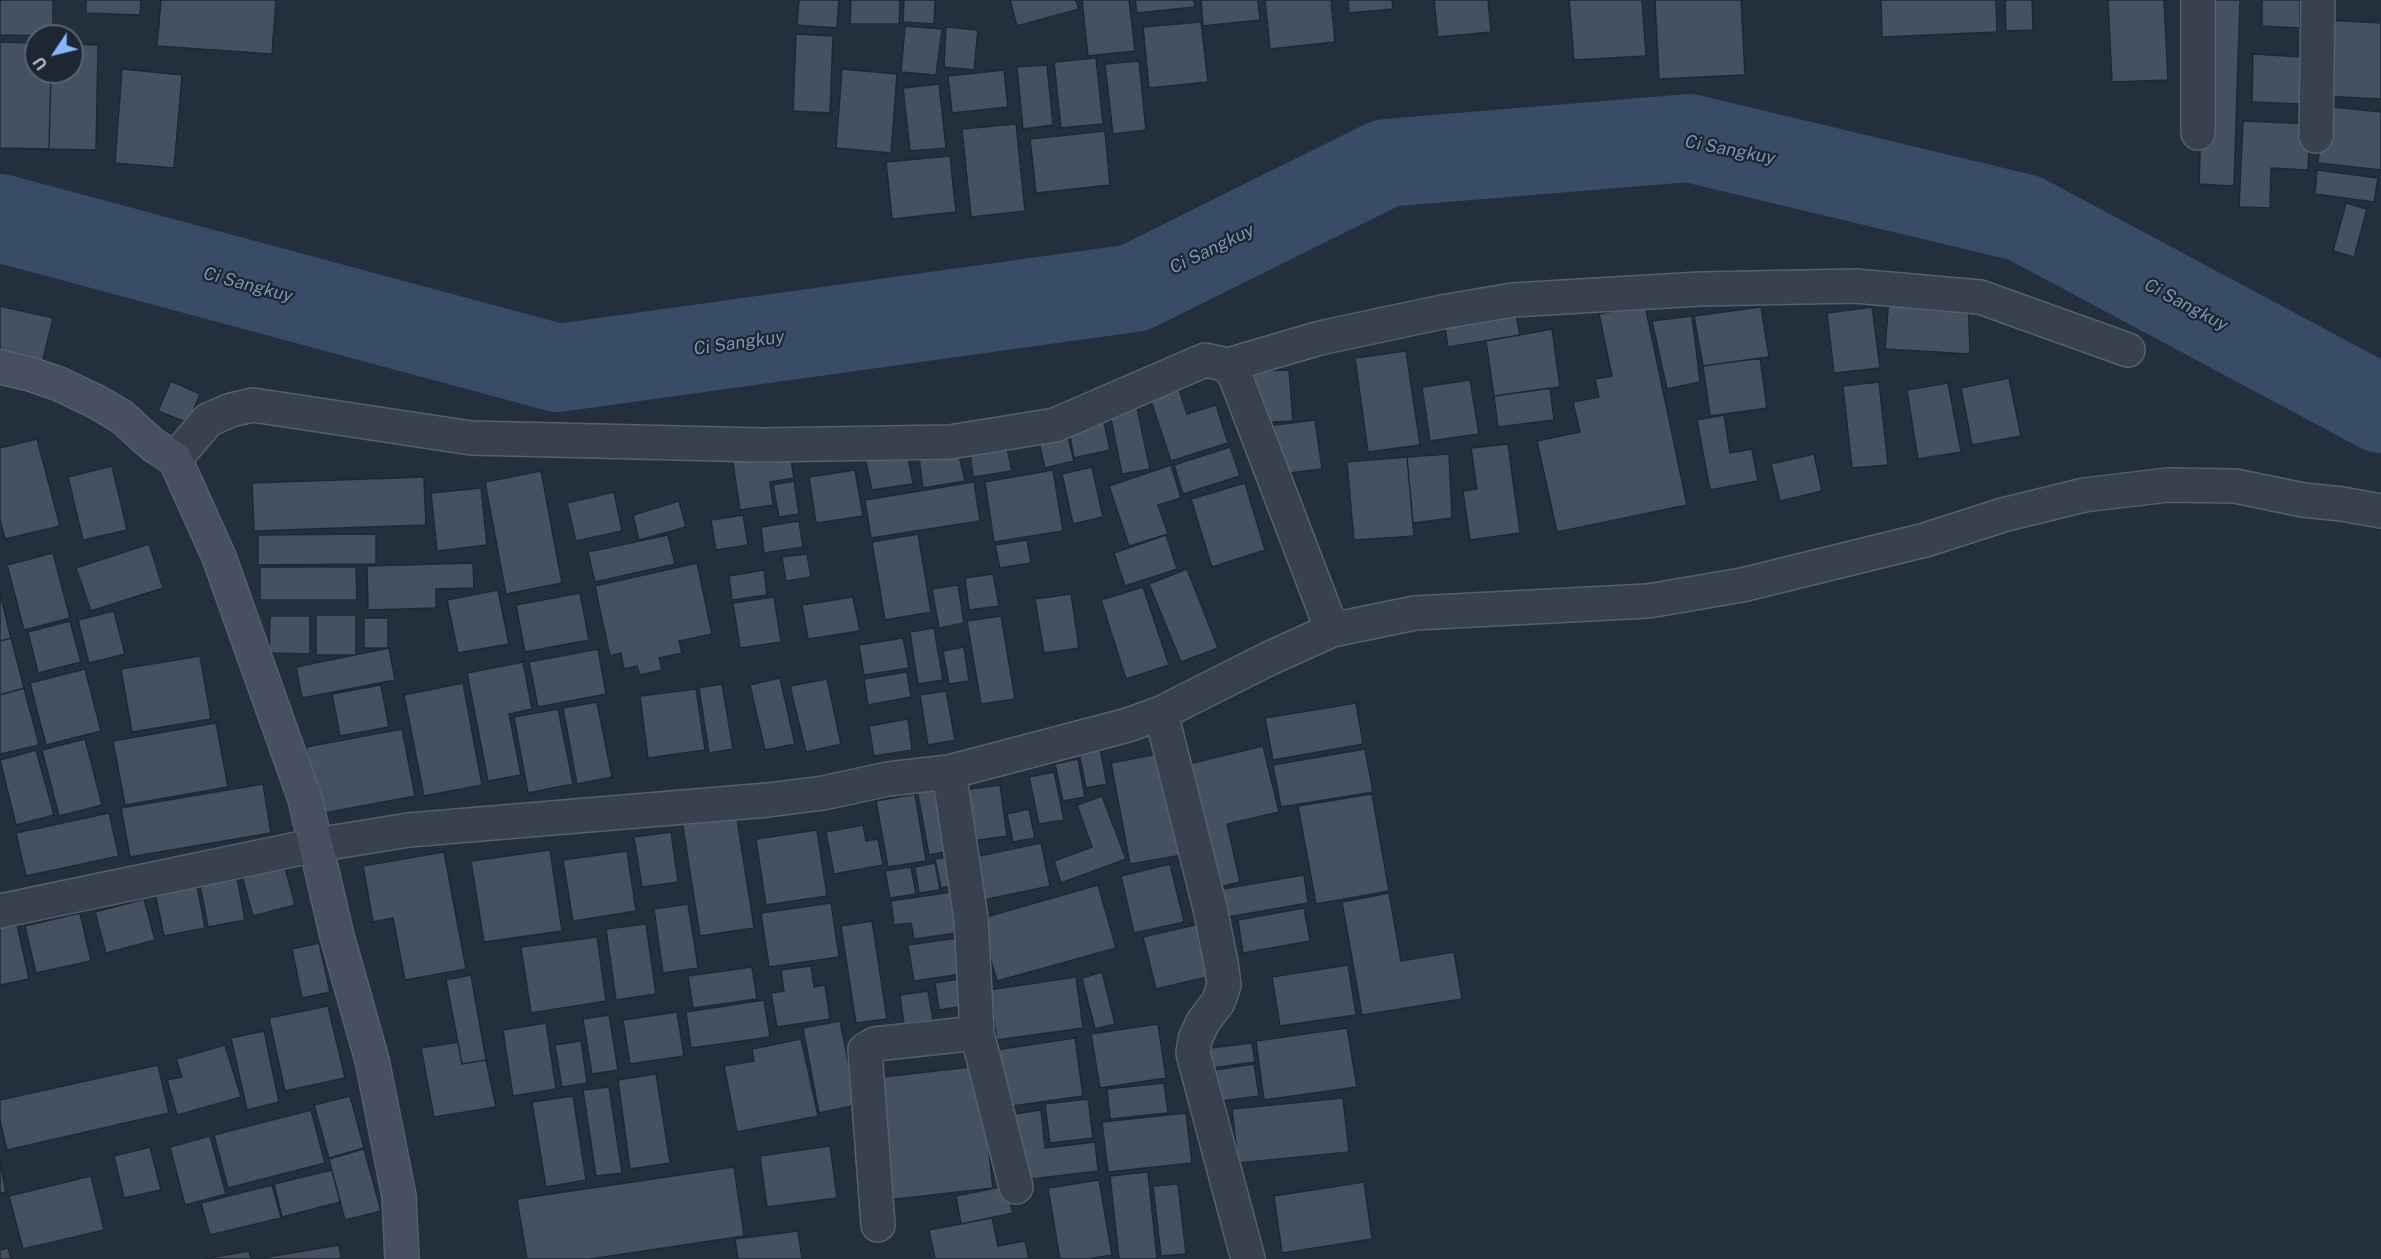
<!DOCTYPE html>
<html>
<head>
<meta charset="utf-8">
<style>
	body { margin:0 }
	#map { position:relative; width:2381px; height:1259px; overflow:hidden; background:#242f3e; font-family:"Public Sans",sans-serif }
	canvas { display:block }
	.north { position:absolute; left:24px; top:24px; width:60px; height:60px; box-sizing:border-box; background:#1d2633; border:2px solid #59626f; border-radius:50%; rotate:235deg; font-size:16px; font-weight:700; line-height:24px; text-align:center; color:#b4bcc9 }
	.north::after { content:''; display:block; margin:auto; width:21px; height:27px; background:#8ab4f8; clip-path:polygon(50% 0,100% 100%,50% 72%,0 100%) }
</style>
</head>
<body>
<div id="map">
<canvas width="2381" height="1259"></canvas>
<div class="north">U</div>
</div>
<script>
const g = document.querySelector('canvas').getContext('2d');
g.lineJoin = 'round';
function strokePath(path, color, width, dash) { g.strokeStyle = color; g.lineWidth = width; g.lineCap = dash ? 'butt' : 'round'; g.setLineDash(dash || []); g.stroke(path); }
function fillPath(path, color) { g.fillStyle = color; g.fill(path, 'evenodd'); }
function label(font, color, halo, rows, align = 'center') {
  g.font = font + ' "Public Sans",sans-serif'; g.lineWidth = 4.5; g.setLineDash([]); g.textBaseline = 'middle'; g.strokeStyle = halo; g.fillStyle = color; for (const [text, x, y, turn = 0] of rows) {
    g.save(); g.translate(x, y); g.rotate((+turn || 0) * Math.PI / 180); g.textAlign = isNaN(turn) ? turn : align; if (halo) g.strokeText(text, 0, 0); g.fillText(text, 0, 0); g.restore();
  }
}
strokePath(new Path2D(`
	M0,218l558,150 576,-80 252,-125 303,-25 335,80 357,191`), '#394c67', 88);
const building = new Path2D(`
	M0,0h53v36l-53,-1z
	M86,0h55l-1,15 -54,-2z
	M161,0h115l-4,54 -115,-8z
	M799,0h40l-2,28 -40,-3z
	M851,0h49l-1,24h-49z
	M904,0h31l-1,24 -31,-2z
	M1010,0h66l3,9 -62,17z
	M1082,0h47l6,51 -47,5z
	M1135,0h59l1,7 -58,6z
	M1201,0h57l2,20 -57,6z
	M1265,0h66l4,42 -65,7z
	M1348,0h44l1,9 -44,4z
	M1434,0h54l3,32 -53,5z
	M1569,0h73l4,56 -72,4z
	M1655,0h86l4,75 -86,4z
	M1881,0h115l1,32 -115,5z
	M2005,0h27l1,30 -27,1z
	M2108,0h56l4,80 -56,2z
	M2205,0h35l-6,186 -35,-2z
	M2262,0h38v28l-38,-2z
	M2325,20l56,3v76l-59,-3z
	M1201,22l7,60 -59,6 -6,-61z
	M905,26l37,3 -6,46 -35,-3z
	M946,27l32,3 -4,40 -30,-3z
	M796,34l37,2 -3,77 -37,-2z
	M0,42l36,1v29h15l-2,77 -49,-1z
	M72,44l26,1 -2,105 -47,-1 2,-77h21z
	M2253,54l49,3 -2,47 -48,-2z
	M1096,58l7,66 -42,4 -7,-66z
	M1139,61l7,69 -33,4 -8,-70z
	M1047,65l6,60 -30,4 -6,-62z
	M122,69l60,6 -8,93 -59,-5z
	M842,69l55,5 -6,79 -55,-5z
	M1004,70l4,37 -56,6 -4,-37z
	M939,84l7,64 -36,3 -7,-63z
	M2323,106l58,6v58l-63,-7z
	M2243,121l67,3 -2,46 -37,-2 -1,40 -31,-1z
	M1016,124l9,87 -54,6 -9,-88z
	M1105,131l5,54 -74,8 -6,-54z
	M950,156l6,56 -64,7 -6,-57z
	M2317,170l61,8 -4,24 -59,-8z
	M2346,203l21,6 -13,48 -21,-6z
	M1889,297l79,1 2,56 -85,-5z
	M1514,304l6,31 -72,12 -5,-33z
	M1645,305l42,200 -130,27 -20,-91 43,-9 -7,-30 26,-5 -4,-18 17,-3 -13,-62z
	M0,306l53,12 -11,45 -42,-10z
	M1761,307l8,50 -66,9 -9,-50z
	M1872,307l8,61 -46,5 -7,-60z
	M1692,316l8,66 -33,7 -15,-68z
	M1552,329l8,58 -66,9 -8,-55z
	M1406,351l14,94 -52,7 -13,-94z
	M1760,358l7,50 -57,8 -7,-50z
	M1289,370l4,51 -37,2 -3,-52z
	M2009,378l12,58 -49,9 -11,-57z
	M1470,380l9,54 -49,7 -8,-54z
	M171,381l29,13 -12,29 -30,-12z
	M1879,382l9,83 -36,3 -9,-82z
	M1177,383l10,31 29,-9 12,38 -57,18 -23,-69z
	M1948,383l13,69 -43,7 -11,-69z
	M1550,388l4,32 -56,7 -4,-31z
	M1137,408l13,61 -28,5 -12,-60z
	M1724,415l6,38 22,-4 6,32 -48,9 -13,-70z
	M1103,417l7,33 -36,8 -6,-33z
	M1315,420l7,49 -49,6 -6,-49z
	M1065,426l9,35 -29,7 -8,-34z
	M37,439l23,87 -55,13 -5,-19v-72z
	M1005,439l7,32 -39,6 -4,-34z
	M1508,444l12,89 -50,7 -7,-49 14,-2 -6,-41z
	M906,445l7,39 -41,6 -8,-38z
	M789,447l5,31 -24,4 3,23 -33,5 -8,-53z
	M957,447l8,34 -42,7 -5,-38z
	M1230,447l10,29 -57,18 -9,-29z
	M1449,454l3,64 -39,5 -6,-66z
	M1814,454l8,37 -42,10 -9,-37z
	M1407,457l7,79 -60,4 -7,-78z
	M1171,465l10,33 -23,7 10,29 -39,12 -20,-60z
	M112,466l15,64 -44,10 -15,-63z
	M1092,467l11,50 -30,7 -11,-50z
	M855,470l8,46 -47,7 -7,-46z
	M1053,470l10,61 -69,11 -9,-60z
	M541,471l21,112 -56,11 -21,-112z
	M424,477l2,48 -172,6 -2,-48z
	M794,481l5,33 -20,3 -6,-32z
	M974,482l6,39 -109,17 -6,-38z
	M1245,483l20,67 -53,17 -21,-68z
	M481,488l6,57 -50,6 -6,-58z
	M614,492l8,39 -46,10 -9,-38z
	M679,501l7,26 -47,13 -6,-25z
	M743,515l5,30 -32,5 -5,-30z
	M799,521l4,26 -39,6 -3,-26z
	M376,534v30l-118,1v-30z
	M918,534l13,78 -46,8 -13,-78z
	M668,535l7,29 -80,18 -7,-30z
	M1166,535l11,34 -52,17 -11,-33z
	M1027,540l4,23 -31,5 -5,-23z
	M149,544l14,44 -72,23 -15,-43z
	M53,553l17,65 -46,12 -17,-65z
	M807,554l4,23 -25,4 -4,-24z
	M473,563l1,25 -38,1v19l-68,2 -1,-44z
	M697,563l15,71 -33,7 3,12 -23,5 3,12 -22,5 -3,-9 -13,3 -3,-16 -11,3 -15,-70z
	M260,567h96l1,33h-97z
	M1187,569l31,79 -37,14 -32,-78z
	M764,570l3,25 -35,5 -3,-24z
	M993,574l6,32 -30,4 -4,-32z
	M958,585l6,38 -25,5 -7,-39z
	M1143,587l26,78 -43,14 -25,-79z
	M498,590l11,54 -51,9 -11,-53z
	M580,593l9,47 -64,12 -9,-47z
	M0,594l11,44 -11,3z
	M1071,594l8,54 -35,5 -9,-54z
	M774,597l7,45 -41,6 -7,-45z
	M853,597l7,34 -52,8 -6,-34z
	M114,611l11,43 -36,9 -11,-43z
	M316,615h40v40h-40z
	M270,616h40v38l-41,-1z
	M1001,616l14,83 -34,5 -14,-83z
	M364,618h24v30h-24z
	M70,621l11,41 -43,11 -10,-41z
	M934,628l9,52 -25,4 -8,-52z
	M11,638l13,50 -24,7v-54z
	M903,638l6,30 -45,7 -5,-30z
	M964,647l5,34 -20,3 -6,-33z
	M389,648l6,32 -93,18 -6,-31z
	M598,649l8,45 -68,13 -9,-45z
	M200,656l11,63 -79,13 -11,-63z
	M523,662l9,47 -23,5 12,61 -33,6 -21,-108z
	M85,669l16,62 -55,14 -16,-62z
	M907,672l4,25 -43,8 -4,-26z
	M780,678l15,66 -30,6 -15,-65z
	M827,679l14,65 -35,8 -16,-66z
	M463,683l19,102 -58,11 -20,-101z
	M722,684l11,65 -24,4 -10,-65z
	M381,685l8,42 -49,9 -8,-42z
	M24,688l15,57 -39,9v-59z
	M696,689l9,61 -57,8 -8,-62z
	M946,691l9,49 -27,5 -8,-50z
	M597,702l15,75 -35,7 -14,-76z
	M1356,703l7,41 -90,16 -8,-42z
	M558,709l15,75 -45,9 -14,-76z
	M908,719l4,31 -38,6 -5,-30z
	M216,723l12,64 -103,18 -12,-64z
	M402,729l13,67 -96,18 -13,-67z
	M85,739l17,66 -43,11 -17,-66z
	M1099,744l8,40 -21,4 -8,-40z
	M1263,746l16,66 -52,12 13,58 -28,7 -28,-124z
	M1365,749l8,43 -92,15 -8,-42z
	M36,750l18,65 -38,10 -16,-65z
	M1168,752l20,102 -58,10 -19,-101z
	M1078,759l7,38 -22,4 -8,-37z
	M1054,772l10,48 -25,4 -10,-47z
	M263,784l8,49 -141,24 -9,-49z
	M943,785l12,65 -26,5 -12,-66z
	M1000,785l7,51 -43,6 -8,-51z
	M915,794l11,67 -38,6 -12,-66z
	M1372,794l17,97 -73,13 -18,-98z
	M1102,796l24,63 -65,24 -7,-22 38,-14 -15,-42z
	M735,806l19,122 -54,8 -19,-122z
	M1029,809l6,29 -22,4 -6,-28z
	M109,813l10,43 -93,20 -10,-43z
	M863,825l3,16 12,-2 5,26 -49,9 -8,-42z
	M817,830l10,66 -61,9 -10,-66z
	M671,832l7,50 -36,5 -8,-50z
	M1041,843l9,43 -71,15 -9,-43z
	M550,850l12,81 -78,11 -13,-81z
	M627,851l9,60 -63,10 -10,-61z
	M444,852l22,117 -61,11 -12,-62 -20,4 -10,-56z
	M953,856l5,29 -17,3 -6,-29z
	M283,860l12,45 -42,11 -12,-44z
	M935,863l5,27 -21,3 -4,-26z
	M1170,864l14,58 -50,11 -13,-57z
	M235,867l10,53 -37,7 -10,-53z
	M911,867l5,27 -26,4 -5,-27z
	M195,875l10,53 -41,8 -11,-53z
	M1304,875l4,28 -86,15 -5,-28z
	M1098,885l18,63 -119,33 -18,-62z
	M958,891l6,41 -50,7 -3,-16 -17,2 -3,-24z
	M1389,893l12,68 53,-9 8,47 -100,16 -20,-113z
	M144,899l11,41 -49,13 -11,-41z
	M831,903l8,54 -70,10 -8,-54z
	M688,904l10,64 -35,5 -9,-64z
	M1304,908l6,33 -67,12 -5,-33z
	M80,913l11,48 -55,12 -11,-47z
	M16,920l13,59 -29,6v-61z
	M872,921l15,98 -31,4 -15,-97z
	M646,924l10,70 -40,6 -10,-71z
	M1199,924l12,52 -55,13 -13,-52z
	M597,937l9,64 -75,12 -10,-66z
	M964,937l5,36 -55,8 -6,-36z
	M319,943l11,49 -28,6 -10,-49z
	M1348,965l8,50 -76,11 -8,-49z
	M811,966l3,21 11,-2 5,34 -53,8 -6,-34 13,-2 -3,-21z
	M752,967l5,32 -64,9 -5,-32z
	M1102,972l13,52 -20,5 -13,-51z
	M471,975l15,85 -24,4 -16,-84z
	M1076,977l7,51 -86,12 -8,-50z
	M959,979l4,27 -24,4 -4,-27z
	M928,991l5,29 -29,4 -4,-29z
	M764,1000l6,37 -79,11 -5,-36z
	M328,1006l17,72 -60,13 -16,-73z
	M677,1012l7,44 -54,8 -7,-44z
	M609,1015l9,55 -26,4 -9,-55z
	M840,1021l17,84 -38,8 -16,-85z
	M546,1023l10,66 -43,7 -10,-66z
	M1158,1024l8,54 -66,10 -9,-54z
	M1347,1028l10,59 -93,13 -8,-59z
	M264,1031l15,71 -32,8 -16,-72z
	M1075,1038l8,58 -78,11 -9,-57z
	M801,1039l17,77 -81,16 -13,-66 30,-5 -2,-12z
	M581,1041l6,42 -25,4 -7,-42z
	M458,1042l4,22 24,-4 10,47 -62,10 -13,-69z
	M1252,1043l3,19 -51,7 -2,-20z
	M225,1045l16,52 -64,18 -10,-35 15,-3 -6,-18z
	M1254,1064l5,32 -45,6 -5,-31z
	M158,1065l11,48 -162,37 -7,-29v-21z
	M979,1066l14,122 -105,12 -14,-122z
	M656,1074l14,89 -40,6 -12,-89z
	M1164,1083l4,30 -58,6 -3,-30z
	M609,1087l13,86 -26,3 -13,-86z
	M350,1096l14,52 -35,10 -15,-53z
	M573,1096l13,84 -40,7 -14,-85z
	M1343,1098l6,54 -111,11 -6,-54z
	M1088,1099l5,39 -43,5 -5,-39z
	M311,1110l14,53 -97,25 -14,-53z
	M1041,1110l4,38 50,-6 3,29 -75,9 -8,-66z
	M1186,1113l6,50 -84,9 -6,-50z
	M210,1136l16,58 -41,11 -15,-58z
	M830,1146l7,52 -70,9 -7,-51z
	M150,1147l11,43 -37,8 -10,-42z
	M364,1149l17,62 -36,9 -16,-61z
	M0,1162l6,30 -6,1z
	M734,1167l10,69 -154,23h-63l-10,-60z
	M332,1170l8,32 -58,15 -8,-33z
	M1148,1172l9,87h-38l-9,-83z
	M91,1176l13,54 -81,19 -14,-53z
	M1099,1180l13,75 -24,4h-28l-12,-71z
	M1364,1182l8,57 -90,14 -8,-57z
	M1178,1184l8,70 -25,2 -8,-70z
	M272,1185l9,33 -71,17 -9,-32z
	M1006,1186l7,27 -52,11 -5,-28z
	M992,1218l6,28 27,-5 4,18h-94l-6,-29z
	M798,1231l4,28h-64l-3,-20z
	M339,1245l2,14h-85z
	M8,1248l3,11h-11v-9z
	M249,1251l2,8h-47z`);
fillPath(building, '#455162');
strokePath(building, '#1f2835', 1.5);
const street = new Path2D(`
	M2198,133v-133
	M2316,136l2,-136
	M1228,365l92,-27 122,-26 71,-12 187,-11 155,-3 125,11 148,53
	M175,459l33,-39 23,-10 22,-5 218,33 291,7 188,-3 105,-17 150,-65 23,5 8,13 96,252
	M1161,713l49,195 11,55 3,22 -6,17 -15,20 -8,17 -2,14 55,206
	M0,911l316,-66 93,-15 359,-30 55,-7 65,-14 61,-7 179,-47 33,-12 107,-54 64,-29 83,-17 233,-12 94,-16 183,-45 78,-25 81,-20 84,-10 67,1 68,14 39,4 39,7
	M977,1033l39,154
	M878,1225l-13,-175 10,-6 102,-11 -6,-114 -22,-147`);
const secondary = new Path2D(`
	M0,367l30,7 29,10 38,18 25,15 31,28 22,14 44,98 86,242 32,137 35,124 27,136 3,63`);
strokePath(street, '#565f6c', 36);
strokePath(secondary, '#565f6c', 36);
strokePath(street, '#38414e', 33);
strokePath(secondary, '#465061', 33);
label('italic 18px', '#7c92b1', '#1d2633', [
	["Ci Sangkuy",1730,150,11],
	["Ci Sangkuy",1212,249,-26],
	["Ci Sangkuy",248,285,15],
	["Ci Sangkuy",2186,305,28],
	["Ci Sangkuy",739,343,-8]
]);
</script>
</body>
</html>
